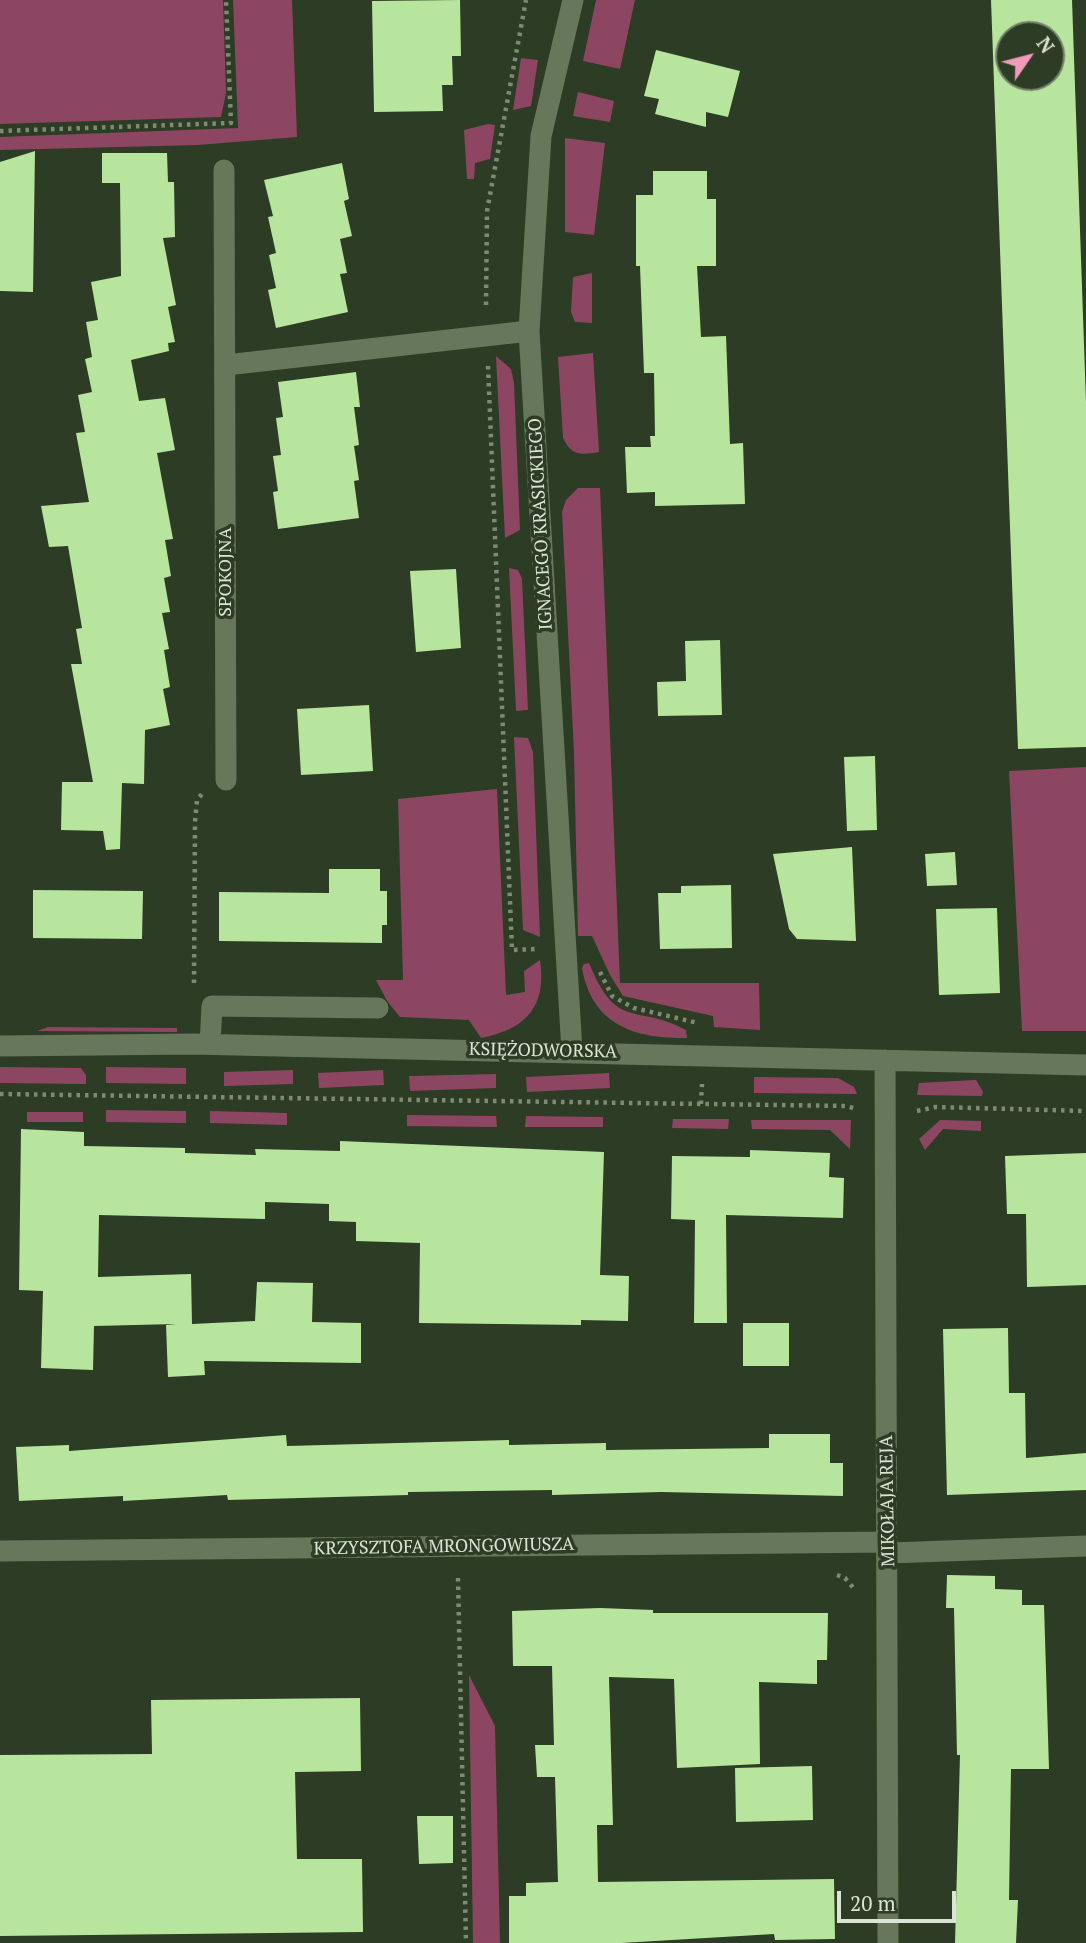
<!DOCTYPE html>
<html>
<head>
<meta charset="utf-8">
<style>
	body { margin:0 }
	#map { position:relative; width:1086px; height:1943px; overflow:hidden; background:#2d3c24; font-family:"PT Serif",serif }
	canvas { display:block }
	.north { position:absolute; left:995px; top:21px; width:70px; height:70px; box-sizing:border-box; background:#2d3c24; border:2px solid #73806b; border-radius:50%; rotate:55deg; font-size:19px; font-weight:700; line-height:28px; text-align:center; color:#dbe5d6 }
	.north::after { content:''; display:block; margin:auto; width:24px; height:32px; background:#ef9ab8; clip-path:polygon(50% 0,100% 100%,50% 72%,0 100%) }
	.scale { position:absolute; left:837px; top:1891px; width:119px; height:32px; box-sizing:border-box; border:4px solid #dbe5d6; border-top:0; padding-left:9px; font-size:21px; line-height:24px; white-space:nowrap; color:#dbe5d6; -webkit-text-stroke:5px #2d3c24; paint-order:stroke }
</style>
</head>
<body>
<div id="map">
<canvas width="1086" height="1943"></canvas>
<div class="north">N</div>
<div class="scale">20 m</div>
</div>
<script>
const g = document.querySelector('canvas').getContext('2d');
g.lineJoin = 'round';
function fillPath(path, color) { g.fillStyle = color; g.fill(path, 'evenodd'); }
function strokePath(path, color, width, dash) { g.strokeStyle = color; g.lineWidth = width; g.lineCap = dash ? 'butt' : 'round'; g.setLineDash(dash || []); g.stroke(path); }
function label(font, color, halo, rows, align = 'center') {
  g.font = font + ' "PT Serif",serif'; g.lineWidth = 7; g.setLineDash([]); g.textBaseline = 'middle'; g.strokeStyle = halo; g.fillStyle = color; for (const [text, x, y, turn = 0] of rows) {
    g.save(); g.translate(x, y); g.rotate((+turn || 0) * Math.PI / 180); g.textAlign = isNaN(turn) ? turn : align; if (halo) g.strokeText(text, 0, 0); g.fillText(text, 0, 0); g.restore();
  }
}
fillPath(new Path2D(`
	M0,0h223l3,93 -5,24 -221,7z
	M233,0h59l5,137 -99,8 -198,5v-13l238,-9z
	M596,0h39l-15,69 -37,-8z
	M521,58l17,2 -7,46 -18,4z
	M578,92l36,9 -4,21 -37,-6z
	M488,124l7,1 -5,34 -15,4 -1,16h-7l-3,-49z
	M565,138l40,5 -11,92 -29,-3z
	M592,273v50l-17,-1 -4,-10 2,-35z
	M593,353l6,99c-19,3 -27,4 -36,-14l-5,-81z
	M496,356l15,13 3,14 6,147 -15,8z
	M578,488h22l20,495h139l1,47 -46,-3 -1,-11 -90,-20 -13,-21 -18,-39h-14l-4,-183 -12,-241 4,-12z
	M509,568l9,2 4,9 6,131 -12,1z
	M514,737l14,1 5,14 7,185 -17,-7z
	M1086,767v264h-64l-13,-260z
	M497,789l9,206 19,-3 -1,-21 16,-11c7,47 -14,69 -59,78l-12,-18 -69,-3 -13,-16 -11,-21h27l-5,-181z
	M589,963c28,69 47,40 97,67l1,8c-52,1 -95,-13 -105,-70l2,-4z
	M48,1027l129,1v4l-140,-1z
	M0,1067l81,1 5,7v9l-86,-1z
	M106,1067l80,1v16l-80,-1z
	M293,1070v14l-69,2v-14z
	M383,1070l1,15 -65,3 -1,-15z
	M609,1073l1,15 -83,4 -1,-15z
	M496,1074v14l-86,3 -1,-15z
	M754,1077l84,1 16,9 3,7 -103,-1z
	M976,1080l7,12 -1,4 -65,-1 2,-12z
	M106,1110l80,1v12l-80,-1z
	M210,1111l77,2v12l-77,-2z
	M27,1112h56v10h-56z
	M407,1115l89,1 1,11 -90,-1z
	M526,1116l77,1v10h-78z
	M673,1119h56l-1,10 -56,-1z
	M751,1120h100l-1,29 -20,-19 -78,-1z
	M940,1120l41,1v10l-38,-2 -18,21 -6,-11z
	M469,1675l26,51 5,217h-27z`), '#8d4661');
fillPath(new Path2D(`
	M460,0l1,56h-9l1,29h-11l1,26 -69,1 -2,-111z
	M991,0h81l14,402v345l-68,2zM1009,35h42v42h-42z
	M656,50l84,21 -12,46 -22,-5v15l-51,-13 4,-15 -15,-3z
	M35,151l-2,141 -33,-1v-129z
	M102,153h65l1,29h6l1,55 -12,1 13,67 -8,2 7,35 -7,1 1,8 -38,9 8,41 26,-3 10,52 -18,3 16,86 -8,1 6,36 -7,2 6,34 -8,1 7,36 -5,1 6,37 -7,2 7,36 -25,5 -1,54 -22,-1 -2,66 -14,1 -3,-19 -42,-1 1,-48h31l-22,-118h11l-6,-35 6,-1 -14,-82 -19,1 -8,-41 48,-4 -13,-69 9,-1 -7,-37 14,-3 -7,-33 7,-2 -6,-35 12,-2 -7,-38 30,-6 -1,-93h-18z
	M342,163l7,36 -5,2 8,35 -12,3 7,34 -7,1 8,38 -72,16 -8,-38 8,-2 -7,-33 7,-2 -8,-36 5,-1 -9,-36z
	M653,171h54v28h9v67h-19l4,71 25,-1 4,108 13,-1 2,61 -90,2v-14l-28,1 -2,-46h26l-1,-11h5l-1,-63h-10l-4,-107h-4v-71h17z
	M356,372l4,35h-6l5,38 -5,1 5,34 -5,1 5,37 -81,11 -5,-37 5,-1 -5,-35 8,-1 -5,-37 7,-1 -5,-35z
	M456,569l5,79 -45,4 -6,-81z
	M720,640l2,75 -64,1 -1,-34 29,-1 -1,-40z
	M369,705l4,66 -72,4 -4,-66z
	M875,756l2,74 -30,1 -3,-74z
	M852,847l4,94 -59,-2 -8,-10 -16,-75z
	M955,852l2,33 -30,1 -2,-32z
	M329,869h51v22h7v34h-5v18l-163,-2v-49l110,1z
	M731,885l1,63 -72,1 -2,-56h23v-7z
	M33,890l110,1 -1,48 -109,-1z
	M997,908l3,85 -61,2 -3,-86z
	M21,1129l63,3v14l101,2v5l71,2 -1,-6 85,2v-10l264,11 -4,123 29,1 -1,45 -47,-1v5l-162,-2 1,-80 -64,-2v-19l-27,-1v-17l-64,-2v17l-166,-4 -1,62 93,-3 1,50 63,-3 2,-39 56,1 -1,39 49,1v40l-157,-2 1,14 -37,2 -2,-52 10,-1 -82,2 -1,44 -52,-2 2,-77 -24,-1z
	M750,1150l80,3 -1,24 15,1 -1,40 -117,-3 1,108h-33l1,-103 -24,-1 1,-63 78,1z
	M1086,1153v132l-59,2 -1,-73h-19l-2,-58z
	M743,1323h46v43h-46z
	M1008,1328l1,65h16l1,65 60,-5v37l-139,5 -4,-166z
	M769,1434h61v29h13v33l-182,-4 -109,3v-5l-144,2v3l-180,5 -1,-5 -104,6v-5l-104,5 -3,-54 53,-2v6l217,-16 1,11 222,-6v5l97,-2v7l163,-2z
	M947,1575l48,1v13l27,1v15h22l5,164h-38l-2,131h9l-2,43h-61l5,-188h-3l-3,-147h-8z
	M600,1608l53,2v3h175l-1,47h-10v24l-58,-2 1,82 -83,4 -3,-89 -65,-2 4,148h-16l1,57 236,-3 1,60 -60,1 -1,-6 -153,9h-112v-47h17v-13l32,-1 -3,-105h-18l-2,-32h19l-2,-79h-39l-1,-55z
	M360,1698l1,73 -66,1 2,87h65l1,73 -363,4v-181l152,-1 -1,-54z
	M812,1766l1,54 -77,2 -1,-54z
	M417,1816h36v47l-34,1z`), '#b8e59e');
strokePath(new Path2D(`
	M0,131l231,-8 -5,-123
	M486,305l1,-94 39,-211
	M488,366l24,584 23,-1
	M600,972l12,24 22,12 64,15
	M194,983l1,-161 2,-22 5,-6
	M0,1094l847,12 9,3
	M701,1104l1,-20
	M917,1111l19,-4 150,4
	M837,1575l8,3 11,13
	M458,1578l8,365`), '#7e8a76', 4.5, [3.5, 5]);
strokePath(new Path2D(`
	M224,170l2,610
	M226,365l303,-34
	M210,1044l2,-38 166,2
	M0,1046l193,-2 893,21
	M572,1051l-43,-720 12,-195 32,-136
	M885,1060l3,883
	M0,1551l887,-9
	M889,1553l197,-7`), '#66775c', 21);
label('18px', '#dbe5d6', '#2d3c24', [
	["IGNACEGO KRASICKIEGO",541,524,-93],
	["SPOKOJNA",226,572,-90],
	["KSIĘŻODWORSKA",543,1051,1],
	["MIKOŁAJA REJA",888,1501,-91],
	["KRZYSZTOFA MRONGOWIUSZA",444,1547,-1]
]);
</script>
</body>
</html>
